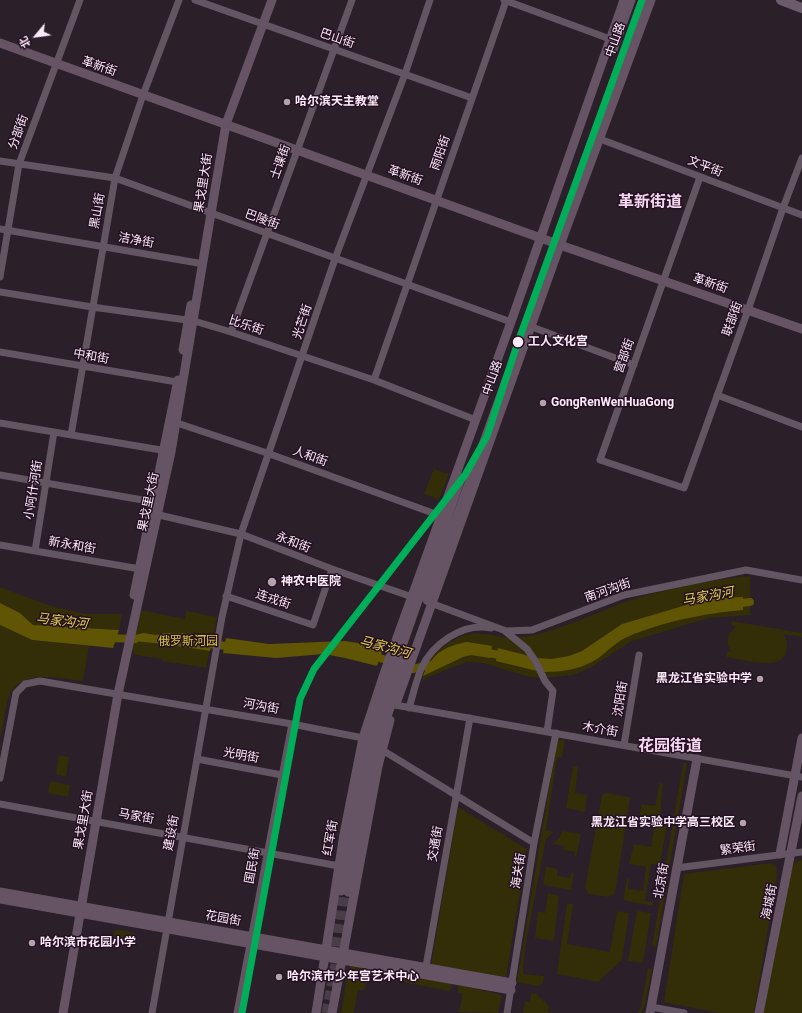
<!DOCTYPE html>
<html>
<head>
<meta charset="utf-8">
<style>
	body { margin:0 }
	#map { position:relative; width:802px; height:1013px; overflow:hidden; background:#2b1f2a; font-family:Roboto,"Noto Sans SC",sans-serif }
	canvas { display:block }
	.north { position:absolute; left:16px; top:16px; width:40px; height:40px; -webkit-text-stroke:3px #261023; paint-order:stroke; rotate:241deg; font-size:11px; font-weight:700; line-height:16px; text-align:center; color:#faeaf7 }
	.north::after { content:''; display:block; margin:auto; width:14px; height:18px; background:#faeaf7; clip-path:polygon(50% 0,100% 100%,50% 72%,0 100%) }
</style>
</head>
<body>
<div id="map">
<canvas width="802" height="1013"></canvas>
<div class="north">北</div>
</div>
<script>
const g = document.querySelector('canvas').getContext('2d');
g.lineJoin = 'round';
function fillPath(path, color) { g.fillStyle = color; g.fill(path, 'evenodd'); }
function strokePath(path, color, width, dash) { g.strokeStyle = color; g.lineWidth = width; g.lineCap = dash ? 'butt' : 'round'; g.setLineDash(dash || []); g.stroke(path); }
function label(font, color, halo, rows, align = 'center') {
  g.font = font + ' Roboto,"Noto Sans SC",sans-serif'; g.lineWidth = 3; g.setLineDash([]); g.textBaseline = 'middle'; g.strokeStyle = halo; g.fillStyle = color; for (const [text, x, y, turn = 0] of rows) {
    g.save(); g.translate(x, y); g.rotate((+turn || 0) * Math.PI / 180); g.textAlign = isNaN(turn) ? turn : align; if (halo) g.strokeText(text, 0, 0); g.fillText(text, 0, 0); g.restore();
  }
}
fillPath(new Path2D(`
	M434,469l15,5 -10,26 -15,-6z
	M750,576v39l-41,3 -77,23 -42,27 -17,7 -30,3 -13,-1 -47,-14 -16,-1 -39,15 -6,5c3,-20 17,-35 34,-43 17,-9 30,-5 48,-2 8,1 21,0 30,-2 32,-7 63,-23 94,-34 40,-13 80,-21 122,-25z
	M0,587l51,19 35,8h33l3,1 -3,15 -86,-5 -13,-12 -20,-10z
	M140,610l45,9 1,-8 31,6 -11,51 -43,-7v-2l-28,-4 -3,-6z
	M732,621l70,12v4l-19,-3c4,6 5,10 3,18 -4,20 -44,7 -60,5l1,-6 5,1 -5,-8 2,-10 7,-7 -5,-2z
	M0,625l32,15 57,6 -6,35c-27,-3 -68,-14 -76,22 -3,11 -3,24 -7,36z
	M557,740h8l-3,17h-5l-11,73 8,2 -8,7 -21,109 -2,26 21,2 -1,7 -5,3 -21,-4z
	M59,755l10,2 -3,20 -10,-3z
	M683,763h4l-31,184 -4,-1z
	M573,766l5,1 -3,26 12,2 -2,17 -19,-4z
	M50,781l20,4 -2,12 -20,-4z
	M660,782l3,2 -3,33 8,1 -8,47 -9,-1 -6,37 8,1v4l-30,-6 4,-22h2l-1,11 15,2 3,-24 -17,-3 5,-20 17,3 4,-23 -17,-3 4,-17 13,2z
	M605,793l24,4 1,2 -15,94 -6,4 -20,-3 -4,-6 17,-93z
	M458,807l69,42 -21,128 -75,-12z
	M562,831l19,3 -5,23 -2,-1 1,-4 -12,-2 1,-4 -12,-2 7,-6z
	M802,860v153h-39l27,-144 7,-8z
	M771,863l5,2 1,10 -23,138h-35l-55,-11 20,-128z
	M546,866l11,3v7l13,2 1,-5h3l-3,17 -28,-5z
	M548,893l11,3 -5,45 -19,-3 3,-27 7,2z
	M567,903l6,1 -6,40 43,8 7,-41 12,2 -7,47 -24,22 -41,-8z
	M637,911l14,2 -8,50 -15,-2z
	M115,929l20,4 -2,12 -20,-4z
	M349,966l49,8 -1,6 -28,-4 -5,14h-6l-4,23h-13z
	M648,968l4,1 -7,35 -4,9h-3l3,-7z
	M405,975l47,9 -2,7 -47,-9z
	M459,985l43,10 -4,18 -39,-1 4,-18 -6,-1z
	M531,993l5,1 13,12 -1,6 7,1h-32l2,-11h5z`), '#332d08');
fillPath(new Path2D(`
	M743,597v13c-37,3 -82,12 -116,27 -11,5 -20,15 -30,22 -16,10 -33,13 -53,13l-6,-14 14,1 17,-3 13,-5 40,-27 34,-10 50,-15z
	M0,603l20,10 13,12 86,5 -6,18 -81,-8 -32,-15z
	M144,633l12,2 9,-2h19l14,4 16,-3 -4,17 -32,-5 -5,-4 -9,2 -30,-3 1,-6z
	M226,638l43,6 76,-3 39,6 -7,19 -32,-8 -21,-4 -48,4 -53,-5z
	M467,642l25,4 -2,12 -19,-3 -8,2 -40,19c8,-22 22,-30 44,-34z
	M498,648l31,8 8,15 -41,-10z`), '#5f5504');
strokePath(new Path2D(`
	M733,604l17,-2
	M107,638l28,1
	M200,643l35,4
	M480,651l28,6
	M371,655l42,14 16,-4`), '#5f5504', 8);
strokePath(new Path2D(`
	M329,959l12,-68
	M326,1013l22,-121`), '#4a3d49', 9, [9, 4.5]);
strokePath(new Path2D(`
	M195,0l277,98
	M504,0l106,39
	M600,139l202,76
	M0,161l115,17 396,144
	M700,177l-100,283 84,28 64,-178 35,-102 19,-50
	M0,229l198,34
	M0,277l19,-113 61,-164
	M0,292l92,15 102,14 37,11 143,48 102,40
	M532,327l102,38
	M231,332l121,-332
	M0,352l177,30
	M374,380l132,-379
	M717,395l85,32
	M171,421l96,32 174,63
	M0,423l167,28
	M71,435l44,-257 28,-83 36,-95
	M0,475l154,27
	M159,515l82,19 91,35 83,29
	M0,545l140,24
	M35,551l19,-119
	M226,596l87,29 19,-56
	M428,602l78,29 26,-1 92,-35 122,-25 56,10
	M505,631l22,18 9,13 9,19 8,10 -6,41
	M395,705l407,72
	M409,708c4,-13 7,-27 12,-39 11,-25 42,-47 70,-41
	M624,745l15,-90
	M379,748l155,95
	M197,759l85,16
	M0,778l16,-85 9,-9 15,-3 252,43 71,14 4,2
	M0,804l339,62
	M676,868l126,-16
	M425,972l45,-254
	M651,1007l33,6
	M152,1013l70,-396 19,-83 95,-278 69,-182 25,-74
	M237,1013l55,-289
	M507,1013l27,-170 22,-110`), '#635561', 7);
strokePath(new Path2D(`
	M0,43l560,202 242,84
	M613,50l18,-50
	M581,172l62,-172
	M183,350l8,-45
	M134,595l44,-215
	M427,600l111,-308
	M401,649l60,-171
	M397,701l163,-456 91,-245
	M780,854l22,-116
	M341,891l15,-80
	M0,892l512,91
	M348,892l15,-81
	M0,899l511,91
	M63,1013l55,-319 53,-242 55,-328 46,-124
	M316,1013l28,-179 19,-96 22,-67 126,-349 113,-322
	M332,1013l46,-247 12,-46
	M650,1013l47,-254
	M759,1013l43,-217`), '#665464', 9);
strokePath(new Path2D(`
	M781,0l21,8`), '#6c5b6a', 10);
strokePath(new Path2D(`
	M356,811l16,-74 29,-88
	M363,811l16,-71 30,-88`), '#665464', 9);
strokePath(new Path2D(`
	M242,1013l58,-314 14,-30 151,-194 22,-39 31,-94 124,-342`), '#00ae59', 7);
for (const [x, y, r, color] of [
	[287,102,4,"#b2a3af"],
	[518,342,6,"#faeaf7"],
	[543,403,4,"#b2a3af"],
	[272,582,5,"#b2a3af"],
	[760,679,4,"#b2a3af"],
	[743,823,4,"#b2a3af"],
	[32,943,4,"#b2a3af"],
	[279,977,4,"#b2a3af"]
]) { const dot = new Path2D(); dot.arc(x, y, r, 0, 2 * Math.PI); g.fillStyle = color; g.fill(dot); strokePath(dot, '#261023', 1.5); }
label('12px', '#faeaf7', '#261023', [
	["巴山街",337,39,19],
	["中山路",616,40,-70],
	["革新街",99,67,19],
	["分部街",19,132,-70],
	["雨阳街",441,153,-71],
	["士课街",281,162,-70],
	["文平街",705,167,21],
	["革新街",405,176,20],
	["果戈里大街",204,183,-81],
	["黑山街",98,211,-80],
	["巴陵街",262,220,20],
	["洁净街",136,241,10],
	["革新街",710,284,19],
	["联部街",733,319,-70],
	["光芒街",303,322,-72],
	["比乐街",246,326,18],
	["营部街",625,356,-70],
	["中和街",91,357,10],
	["中山路",493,378,-70],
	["人和街",310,457,20],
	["小阿什河街",34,490,-81],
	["果戈里大街",149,502,-78],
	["永和街",293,543,21],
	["新永和街",72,546,10],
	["南河沟街",608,591,-19],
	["连戎街",273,600,18],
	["沈阳街",621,699,-81],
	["河沟街",261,707,10],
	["木介街",600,730,10],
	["光明街",241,756,10],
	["马家街",136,817,10],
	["果戈里大街",84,820,-80],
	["建设街",172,833,-80],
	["红军街",331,838,-80],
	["交通街",436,844,-80],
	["繁荣街",738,849,-8],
	["国民街",253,866,-80],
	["海关街",519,871,-81],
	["北京街",662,881,-80],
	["海城街",770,902,-79],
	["花园街",223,919,10]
]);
label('bold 12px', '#faeaf7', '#261023', [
	["哈尔滨天主教堂",295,102],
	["GongRenWenHuaGong",551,403],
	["神农中医院",281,582],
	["黑龙江省实验中学",752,679,"right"],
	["黑龙江省实验中学高三校区",735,823,"right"],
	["哈尔滨市花园小学",40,943],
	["哈尔滨市少年宫艺术中心",287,977]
], 'left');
label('bold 12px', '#faeaf7', '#261023', [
	["工人文化宫",528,342]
], 'left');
label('12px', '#d5c539', '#261023', [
	["俄罗斯河园",188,642]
]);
label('italic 13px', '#e2d34a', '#261023', [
	["马家沟河",708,597,-10],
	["马家沟河",62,622,7],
	["马家沟河",385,648,15]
]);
label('bold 16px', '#f6d7f1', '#261023', [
	["革新街道",650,203],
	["花园街道",670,747]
]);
</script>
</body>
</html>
